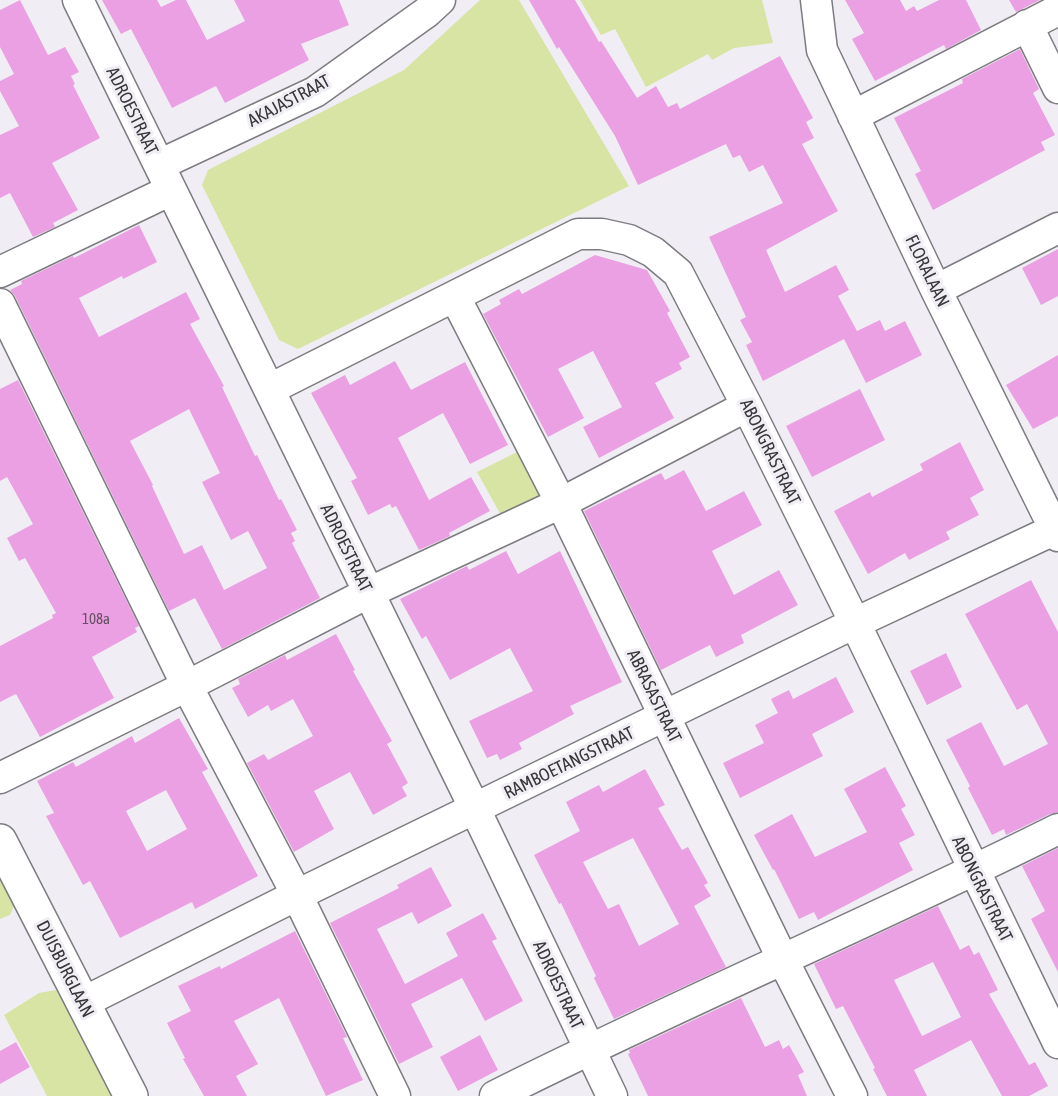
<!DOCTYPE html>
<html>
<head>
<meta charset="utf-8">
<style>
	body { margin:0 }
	canvas { display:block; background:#f0eef4 }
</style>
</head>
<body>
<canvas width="1058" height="1096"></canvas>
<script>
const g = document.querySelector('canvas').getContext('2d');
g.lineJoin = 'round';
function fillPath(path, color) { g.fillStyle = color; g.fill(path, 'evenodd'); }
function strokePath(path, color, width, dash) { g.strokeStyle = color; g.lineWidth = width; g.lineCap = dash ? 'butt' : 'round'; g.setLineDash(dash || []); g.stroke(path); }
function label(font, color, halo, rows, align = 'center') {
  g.font = font + ' "Asap Condensed",sans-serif'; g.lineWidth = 6; g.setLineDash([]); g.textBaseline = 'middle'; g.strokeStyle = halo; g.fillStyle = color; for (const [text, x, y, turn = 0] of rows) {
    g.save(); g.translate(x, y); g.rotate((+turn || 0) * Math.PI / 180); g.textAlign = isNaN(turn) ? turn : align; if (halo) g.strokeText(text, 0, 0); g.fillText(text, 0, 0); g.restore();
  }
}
fillPath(new Path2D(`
	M480,0h39l110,186 -331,163 -19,-9 -77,-155 6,-15 196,-100z
	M580,0h182l11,43 -39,5 -22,12 -4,-6 -62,33 -31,-58 -14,6z
	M517,452l26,45 -41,20 -25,-45z
	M0,878l14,28 -4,9 -10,4z
	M56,990l59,106h-68l-43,-81 35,-22z`), '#d7e4a3');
fillPath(new Path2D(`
	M20,0l28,55 17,-8 14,25 -8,4 4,8 -2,1 27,53 -48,25 26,47 -25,13 2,4 -22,10 -23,-44 -10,5v-63l19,-9 -19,-35v-10l14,-7 -14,-27v-37z
	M102,0h55l4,7 15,-7h10l21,40 38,-19 -11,-21h105l10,25 -48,19 8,16 -84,43 -9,-17 -44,22 -41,-79 -10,5z
	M529,0h46l24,42 2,-1 36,57 19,-12 12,21 9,-4 3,6 100,-53 33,62 -7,4 8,16 -12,6 36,67 -72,39 19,42 51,-27 13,25 -11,6 19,35 23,-11 5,11 20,-10 17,34 -56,28 -22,-44 -81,42 -17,-36 6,-3 -12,-22 6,-3 -37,-80 74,-34 -20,-38 -14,7 -9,-17 -7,3 -7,-14 -88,41 -23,-49 -56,-89 -2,2z
	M845,0h55l6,11 8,-5 3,5 22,-11h27l15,30 -35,19 -2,-4 -69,36 -23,-42 12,-6z
	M1009,0h31l-24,12z
	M1020,49l19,40 -6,4 22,42 -14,7 4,8 -112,60 -18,-36 6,-3 -27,-53 69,-35 -1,-4z
	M139,225l18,37 -34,17 -1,-3 -43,22 20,39 87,-45 14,27 -10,5 34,62 -2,1 33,69 2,-1 22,45 2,-1 16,31 -6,3 4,8 -3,2 28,55 -98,51 -27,-51 -26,13 -154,-315 -5,-6 12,-6 -1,-3 52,-25 1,2zM189,409l31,64 -18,9 29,58 17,-9 19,37 -43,22 -22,-45 -18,9 -32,-68 1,-1 -23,-44z
	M1058,249v47l-17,9 -19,-37z
	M595,255l52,15 23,41 -3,2 23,44 -11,6 3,6 -27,14 19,35 -75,40 -16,-31 39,-20 -29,-56 -35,18 26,49 -36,19 -65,-123 18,-10 -2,-4 20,-11 3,5z
	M1058,355v61l-25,13 -27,-44z
	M395,361l16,29 54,-28 43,83 -38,19 -27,-51 -45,25 31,62 42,-23 19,34 -41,22 1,3 -31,14 -23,-44 -4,2 -2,-4 -22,11 -17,-34 6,-3 -46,-85 34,-18 5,10z
	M18,380l121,246 -4,2 2,4 -45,25 22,41 -74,39 -24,-43 -16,8v-56l53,-28 -1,-3 4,-2 -31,-55 -6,3 -12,-23 26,-14 -26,-47 -7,4v-92z
	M860,389l25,51 -73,37 -26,-51z
	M960,442l24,48 -14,8 9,17 -33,17 4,7 -41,21 -4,-7 -37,21 -34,-63 36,-19 2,5 51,-27 -3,-6z
	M684,470l22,41 38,-20 18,34 -50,26 22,44 45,-25 19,35 -57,30 3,8 -28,14 -6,-12 -49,25 -77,-159 77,-38 4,7z
	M506,551l12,23 42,-23 62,131 -52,24 4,8 -51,27 -4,2 3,6 -22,11 -3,-6 -10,4 -18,-37 64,-30 -23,-43 -60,32 -24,-44 -4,3 -22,-40 67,-33 2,4z
	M1031,580l27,52v180l-8,2 -44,21 -2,-6 -12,6 -24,-47 2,-2 -24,-46 35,-18 23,44 44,-22 -21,-40 -10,6 -52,-96z
	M336,634l19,36 -2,1 39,70 -5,3 21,39 -6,4 5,9 -34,19 -23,-43 -36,19 20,38 -40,23 -47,-89 17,-9 4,6 45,-24 -20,-37 -22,12 -3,-6 -20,12 -16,-29 8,-4 -2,-5 47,-24 2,5z
	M946,653l16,34 -35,18 -17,-34z
	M836,677l18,35 -42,22 11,22 -83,42 -17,-35 41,-20 -9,-18 23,-12 -7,-14 18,-9 4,9z
	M179,718l29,51 -6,3 56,104 -63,33 -3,-7 -72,36 -30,-57 -7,4 -37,-69 8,-3 -17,-32 36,-19 3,5 56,-31 3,7zM166,790l21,39 -40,22 -21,-40z
	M885,767l21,39 -5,3 14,26 -16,8 14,27 -95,50 -4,-8 -15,7 -25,-50 -1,1 -19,-35 38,-21 23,43 52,-25 -23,-43z
	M645,769l20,36 -7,3 24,42 6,-3 20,36 -4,2 7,11 -17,10 32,61 -112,52 -20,-41 2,-2 -35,-73 -2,1 -25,-49 46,-24 -14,-29 33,-17 4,7zM633,838l46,86 -40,22 -20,-42 -11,5 -25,-47z
	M1058,848v124l-27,-53 14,-8 -23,-45z
	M431,867l21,39 -34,18 -6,-12 -35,17 28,55 53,-28 -12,-23 37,-20 14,26 -5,2 31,60 -38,20 -23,-43 -51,26 22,43 -34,17 -69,-141 69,-35 -2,-3z
	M938,906l22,44 9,-5 5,10 5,-3 19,38 -9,4 40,71 6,-3 13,24 -19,10h-27l-31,-56 -57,30 13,26h-40l-14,-27 2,-1 -32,-62 -7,3 -22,-45zM933,962l28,55 -39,19 -28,-56z
	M295,931l52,106 -4,1 20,42 -37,16 -47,-98 -45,23 24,43 -22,12 11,20h-43l-21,-37 2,-1 -18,-35 24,-12 -13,-25 42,-20 1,3z
	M741,998l24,49 14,-7 4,9 6,-4 15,27 -6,3 9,21h-159l-20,-42 2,-1 -1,-3z
	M480,1035l18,35 -40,21 -18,-34z
	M16,1042l14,25 -30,17v-33z`), '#eba0e3');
const street = new Path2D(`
	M78,0l397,809 137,287
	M816,0l6,50 114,240 122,246
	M1027,25l31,63
	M853,116l205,-106
	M159,165l156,-73 112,-80 13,-12
	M0,272l171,-82
	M936,290l122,-62
	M455,297l106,206 221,455 70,138
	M0,304l187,382 110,209 98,201
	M270,389l308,-155h24l27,6 24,12 25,21 69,133 108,217 203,420
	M0,778l187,-92 181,-93 193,-90 186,-97
	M82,1003l215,-108 558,-272 203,-95
	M495,1096c185,-93 377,-174 563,-267`);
const secondary = new Path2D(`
	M0,841l131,255`);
strokePath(street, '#7d7c81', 33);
strokePath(secondary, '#7d7c81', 36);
strokePath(street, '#fff', 30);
strokePath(secondary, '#fff', 33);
label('15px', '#645063', null, [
	["108a",96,619]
]);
label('18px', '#373638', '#f0eef4', [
	["AKAJASTRAAT",289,101,-28],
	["ADROESTRAAT",132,111,64],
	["FLORALAAN",927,271,64],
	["ABONGRASTRAAT",770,452,64],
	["ADROESTRAAT",346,548,64],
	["ABRASASTRAAT",654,696,64],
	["RAMBOETANGSTRAAT",569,763,-26],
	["ABONGRASTRAAT",982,889,64],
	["DUISBURGLAAN",65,969,63],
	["ADROESTRAAT",558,985,65]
]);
</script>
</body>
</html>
